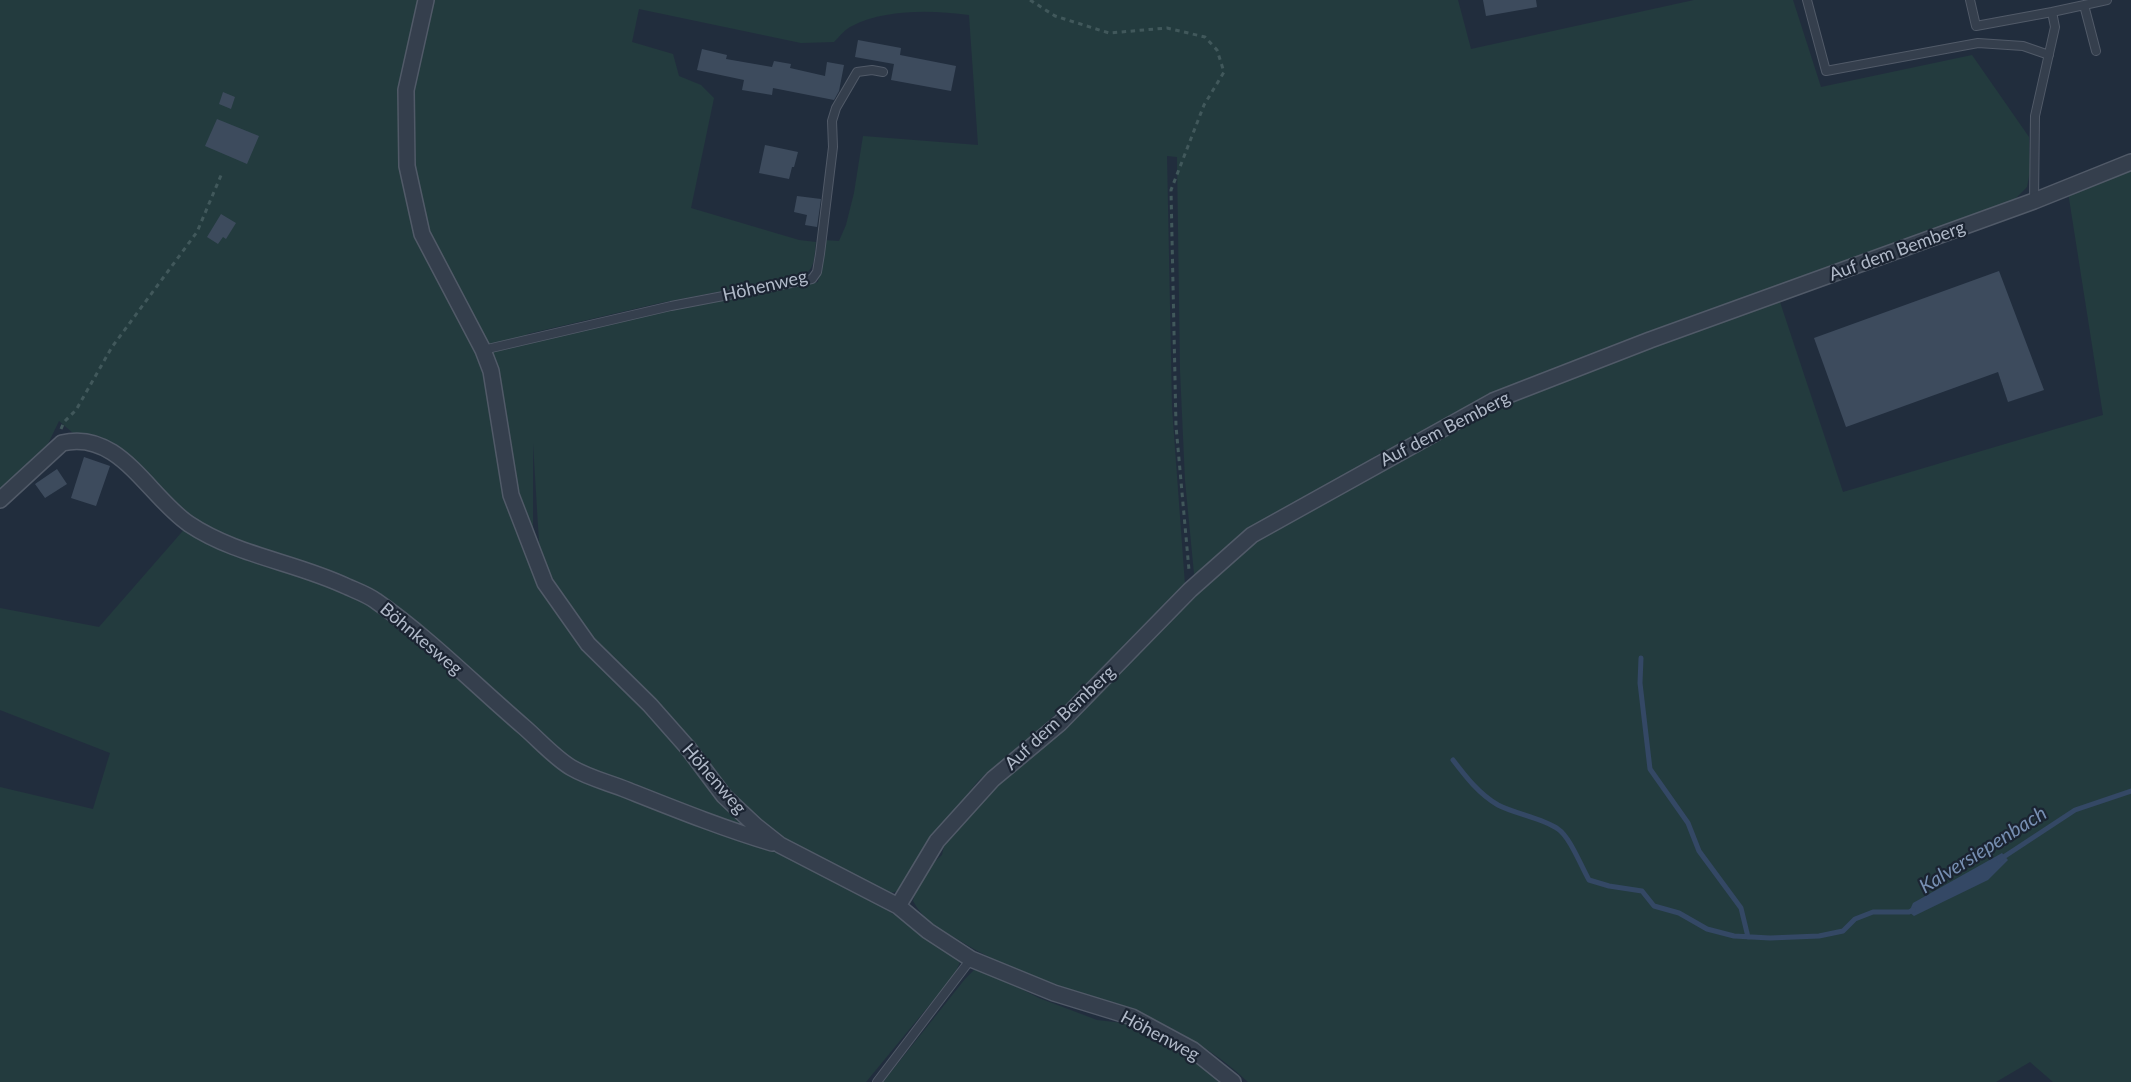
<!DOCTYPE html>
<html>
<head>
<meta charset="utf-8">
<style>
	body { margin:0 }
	canvas { display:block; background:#212d3d }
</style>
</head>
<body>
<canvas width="2131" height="1082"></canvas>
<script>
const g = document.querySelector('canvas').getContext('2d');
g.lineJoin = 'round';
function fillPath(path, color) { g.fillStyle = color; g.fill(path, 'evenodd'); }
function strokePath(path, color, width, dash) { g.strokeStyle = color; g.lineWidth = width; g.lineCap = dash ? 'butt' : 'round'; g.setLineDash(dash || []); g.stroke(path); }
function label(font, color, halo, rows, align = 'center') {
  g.font = font + ' Lato,sans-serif'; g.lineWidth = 4.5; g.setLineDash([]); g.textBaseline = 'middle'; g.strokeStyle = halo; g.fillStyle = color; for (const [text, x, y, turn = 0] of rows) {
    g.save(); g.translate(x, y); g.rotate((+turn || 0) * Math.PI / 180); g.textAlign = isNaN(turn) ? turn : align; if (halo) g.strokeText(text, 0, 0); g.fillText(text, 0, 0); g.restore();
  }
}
fillPath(new Path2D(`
	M0,0h1458l13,49 223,-49h99l28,87 151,-32 57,82 1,34 -3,16 -15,15 -387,143 -250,111 21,9 95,-55 117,-49 171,-62 64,193 260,-77 -35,-223 63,-26v916h-78l-23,-20 -34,20h-748c-33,-31 -71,-53 -112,-71 -30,-12 -62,-18 -92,-30 -31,-11 -59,-25 -87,-42 -20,-12 -32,-17 -44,-38l5,-17 13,-19 11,-10 3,-13 44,-56 206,-202 -10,-104 -5,-110 -3,-213 -10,-1 5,252 13,177 -49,48 -44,48 -58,53 -56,47 -25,31 -52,78 -10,3 -14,-4 -91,-48 -25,-19 -28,-28 -38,-47 -101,-106 -20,-28 -34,-55 -7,-115v132l57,71 155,179 44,34 87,44 82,53 2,6 -5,12 -89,108h-866v-295l93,22 17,-56 -110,-43v-102l99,19 89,-102 18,7 -49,-40 -77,-53 -21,-18 -14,29 -45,45zM639,9l162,34 33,-1c6,-6 11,-13 18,-16 32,-17 81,-16 117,-11l9,130 -115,-9 -9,57 -8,32 -7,16 -15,-1 -6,42 -120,22 -171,39v-9l133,-31 142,-27c14,-7 12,-19 14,-34l-17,-2 -108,-32 23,-110 -13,-13 -22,-9 -6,-22 -41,-12z
	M975,969l16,5 48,24 58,22 26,3 52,22 56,37h-348l82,-103z`), '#233b3e');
fillPath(new Path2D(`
	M2002,853l6,7 -20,20 -74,36 -5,-4 4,-9z`), '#344865');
strokePath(new Path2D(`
	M1641,658l-1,25 10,86 38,54 11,28 42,57 7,29
	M1453,760c13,17 26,34 45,45 17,9 45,13 60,24 12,8 23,37 31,51l20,6 33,5 12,15 25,7 28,16 27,7 36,2 49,-2 24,-5 12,-12 18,-7h36l4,-2
	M1999,860l76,-50 56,-19`), '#344865', 5);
fillPath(new Path2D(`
	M1483,0h53l1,7 -51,9z
	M858,40l43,8 -1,7 56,11 -5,25 -60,-11 3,-16 -39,-7z
	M702,49l25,6 -1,4 46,8 2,-6 17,3 -1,4 35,8 2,-14 17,3 -5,26 -5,9 -61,-12 -1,7 -30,-5 2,-10 -47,-10z
	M223,92l12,5 -4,12 -12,-5z
	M217,119l42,17 -12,28 -42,-18z
	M765,145l33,7 -4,15h-2l-3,12 -30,-6z
	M797,196l24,3 -4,28 -12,-2 2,-10 -13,-3z
	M221,214l15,9 -10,16 -3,-2 -5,7 -11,-7z
	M1999,271l45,119 -36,12 -10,-30 -152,55 -32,-89z
	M84,457l26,9 -14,40 -25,-8z
	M57,469l10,15 -22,14 -10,-14z`), '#3d4b5d');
const service = new Path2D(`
	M1807,0l19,71 152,-28 45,3 26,9
	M1970,0l6,26 76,-14 3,15 -20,89 -1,85
	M2084,5l12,46
	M2052,12l55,-12
	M483,350l188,-44 141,-27 5,-7 3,-18 13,-107 -1,-26 4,-13 21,-36 15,-2 11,2
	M877,1082l94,-123`);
const minor = new Path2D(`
	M426,0l-20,90 1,76 15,68 61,116 8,21 20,124 34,88 43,61 62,61 38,43 36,48 32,30 24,19 118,61 30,25 43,28 83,34 78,24 61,33 40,32
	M0,500l62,-57c57,-14 86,53 127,81 48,32 107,38 159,63 9,4 20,8 28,14 53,37 99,84 148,126 15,13 32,32 48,41 17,10 38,15 55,22 48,19 95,38 145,53
	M898,906l39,-65 56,-62 67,-56 130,-133 62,-55 241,-134 157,-61 384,-139 97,-39`);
strokePath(service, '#515a68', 10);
strokePath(minor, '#515a68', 18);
strokePath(new Path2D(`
	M1030,0l25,16 54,17 58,-5 38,9 12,13 7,22 -20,33 -33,85 5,236 13,144
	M61,429l3,-7 12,-12 36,-63 85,-115 25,-59`), '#41585b', 3, [4.5, 4.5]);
strokePath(service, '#353f4d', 8);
strokePath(minor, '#353f4d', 15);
label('18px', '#b1bac9', '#1b2432', [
	["Auf dem Bemberg",1897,251,-20],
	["Höhenweg",765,286,-13],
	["Auf dem Bemberg",1445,429,-27],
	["Böhnkesweg",421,639,40],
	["Auf dem Bemberg",1060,718,-43],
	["Höhenweg",714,779,49],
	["Höhenweg",1160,1036,28]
]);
label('italic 20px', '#778fb2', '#1b2432', [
	["Kalversiepenbach",1983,850,-32]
]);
</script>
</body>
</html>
